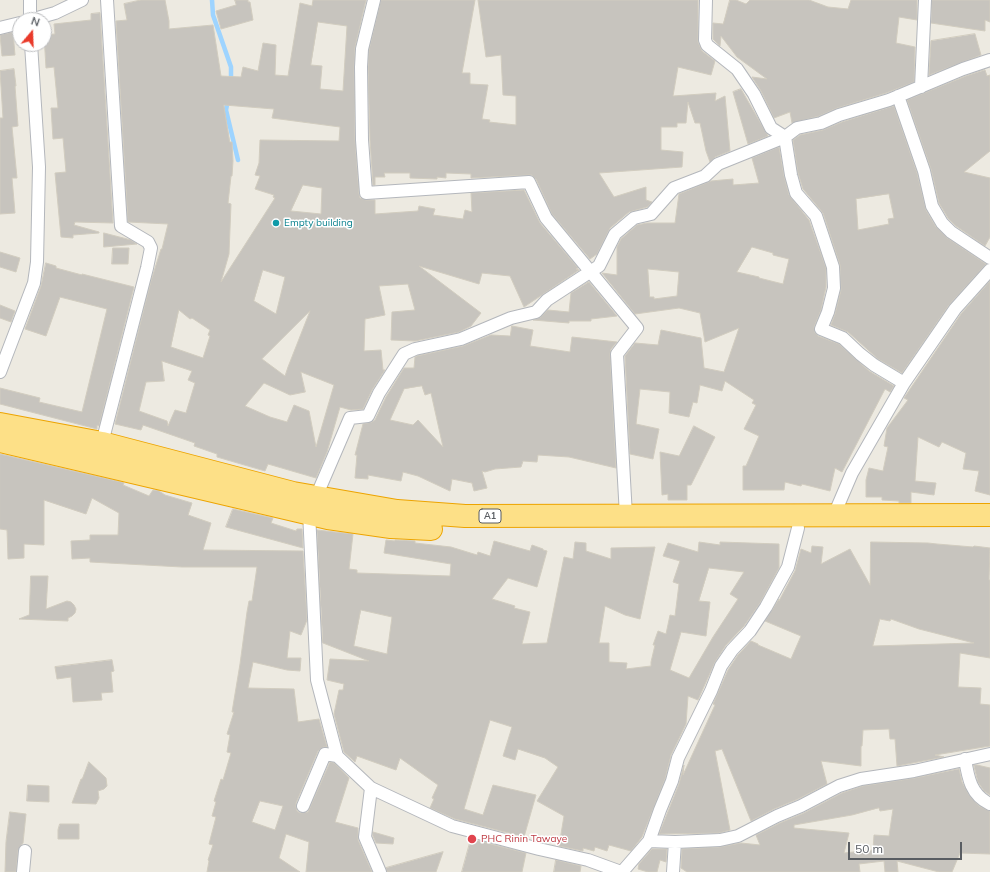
<!DOCTYPE html>
<html>
<head>
<meta charset="utf-8">
<style>
	body { margin:0 }
	#map { position:relative; width:990px; height:872px; overflow:hidden; background:#edeae1; font-family:Mulish,sans-serif }
	canvas { display:block }
	.north { position:absolute; left:12px; top:12px; width:40px; height:40px; box-sizing:border-box; background:#fff; border:1px solid #bdbec0; border-radius:50%; rotate:19deg; font-size:11px; font-weight:700; line-height:16px; text-align:center; color:#595d62 }
	.north::after { content:''; display:block; margin:auto; width:14px; height:18px; background:#e93a2a; clip-path:polygon(50% 0,100% 100%,50% 72%,0 100%) }
	.scale { position:absolute; left:848px; top:842px; width:114px; height:18px; box-sizing:border-box; border:2px solid #595d62; border-top:0; padding-left:5px; font-size:12px; line-height:14px; white-space:nowrap; color:#595d62; -webkit-text-stroke:3px #fff; paint-order:stroke }
</style>
</head>
<body>
<div id="map">
<canvas width="990" height="872"></canvas>
<div class="north">N</div>
<div class="scale">50 m</div>
</div>
<script>
const g = document.querySelector('canvas').getContext('2d');
g.lineJoin = 'round';
function strokePath(path, color, width, dash) { g.strokeStyle = color; g.lineWidth = width; g.lineCap = dash ? 'butt' : 'round'; g.setLineDash(dash || []); g.stroke(path); }
function fillPath(path, color) { g.fillStyle = color; g.fill(path, 'evenodd'); }
function label(font, color, halo, rows, align = 'center') {
  g.font = font + ' Mulish,sans-serif'; g.lineWidth = 3; g.setLineDash([]); g.textBaseline = 'middle'; g.strokeStyle = halo; g.fillStyle = color; for (const [text, x, y, turn = 0] of rows) {
    g.save(); g.translate(x, y); g.rotate((+turn || 0) * Math.PI / 180); g.textAlign = isNaN(turn) ? turn : align; if (halo) g.strokeText(text, 0, 0); g.fillText(text, 0, 0); g.restore();
  }
}
strokePath(new Path2D(`
	M212,0l1,15 18,52v15
	M228,99l-2,11 12,50`), '#9ed4ff', 4.5);
const building = new Path2D(`
	M141,0h24l4,21v8l44,-4 8,51 20,1 2,-10 15,4 5,-28 13,2 -1,30 13,1 12,-73 12,3 1,-6h53l-11,47 -1,20 1,74 4,53 1,4 6,2h9v14l43,-3 1,-5 16,3 -2,6 30,4 2,-9 7,2 -1,-19 53,-3 16,33 38,45 -2,1 3,1 -55,37 -14,-31 -28,-3 -3,11 -60,-18 62,47 -10,13 -12,6 -44,9 -24,-1 1,-28 23,-2 -7,-26 -29,2 6,29 -20,4 -1,32 17,-1 2,20h2l-13,20 -9,19 -12,1 -11,-3 -13,45 -11,26 -48,-14 -3,7 -48,-14v-3l-23,-8 1,-3 -52,-18 -2,5 -26,-6 36,-143 10,-32h1l6,-25 -40,-2 -12,-201 11,-1 -3,-16zM318,22l29,4 -4,65 -23,-2 2,-23 -11,-1zM224,105l50,4 -2,9 68,9 -1,14 -79,-1 -1,23 -4,12 5,1 -5,13 19,6 -1,2 2,1 -54,84 8,-28 2,-50 -3,-1 3,-27h1l1,-15 -1,-19h-2zM303,185l19,3 -1,26 -30,-3zM263,270l22,7 -9,37 -22,-13zM179,310l11,9 2,-1 18,12 -2,5 2,1 -7,22 -32,-11zM310,311l-22,56 -3,9 -23,-17zM162,361l30,10 -4,9 7,3 -9,30 -11,-3 -7,16 -1,-5 -28,-10 7,-29 18,-1zM301,372l33,13 -18,62 -7,-36 -15,-6 -7,17 -17,-5 -25,-11 19,-23 26,12 15,-3z
	M235,0h13v2h2l3,18 -32,9 -5,-18 20,-6z
	M381,0h94l-13,73h8v11l18,1 -6,34 8,1 -1,2 27,3v-29l-13,-1 -2,-40 -15,2 -8,-57h220v42l4,9 13,10 -4,14 -33,-8 -5,29 43,-3 -1,8 10,-5 5,55 -15,6 -5,5 -4,-11 -6,-28h-5l-7,-21 -2,21h-9v4h-16v23l22,2 -1,15 -83,6 15,24 32,-10v13l6,2 -5,5 -18,5 -19,16 -13,26 -7,5 -38,-45 -16,-35 -4,-4h-4l-57,3v-4l-25,-1v5l-9,-1v2l-27,-1v-5h-26l1,4h-10v8h-2l-3,-45 -2,-73 1,-17z
	M730,0h6l10,4 4,-4h59l19,7 20,2 3,-9h66v20l-18,-3 -3,26 19,4 -1,35 -28,11 -49,15 -18,8 -27,7 -2,-11 -16,6 -13,-27 -9,-14 15,2 -30,-22 -16,-21 -1,10 -7,-7v-16l10,1z
	M932,0h58v22l-5,-2v11l-54,-8z
	M100,13l13,210 -38,-1 -1,3 25,7v1l-26,2v3l-12,-1 -6,-64 11,-1 -3,-34 -10,1 -2,-31h7l-4,-41 -8,1 -2,-33 11,-1 -1,-10 37,-4v-6z
	M13,32l2,23 -13,1 -2,-21z
	M975,34l6,21 -52,20 2,-34z
	M14,69l2,17h-1l3,40 -6,1 5,51h-5l3,35 -15,1v-96h3l-3,-47z
	M985,70l2,6 3,-1v76l-26,21 26,6v59l-5,9 -29,-20 -8,-8 -9,-15 -8,-34 -24,-69 59,-24z
	M741,89l27,47 -20,8 -15,-52z
	M894,106l23,67 9,37 10,17 10,10 40,27 -37,41 -47,68 -24,-14 -30,-27 -17,-7 4,-11 6,-24 -1,-25 -17,-52 -20,-24 -5,-16 -5,-33 7,-5 23,-5 19,-8zM889,194l5,24 -6,1 1,5 -31,6 -2,-31z
	M779,147l5,29 5,19 20,25 17,48v19l-5,23 -7,17 1,6 3,3 21,8 30,27 25,15 -4,6 -5,-3 -43,83 -7,-4 -5,23 -28,-7 -1,2 -16,-4 -1,8h-41v-24h3l13,-30 -15,-7 12,-24 -4,-2 2,-3 -29,-19 -3,10 -22,-6 -3,18 -4,-1 -4,15 -20,-4 1,-21 -30,-3 -4,35 23,5 -6,30 -23,-5 -5,-98 10,-13 23,2 3,-15 40,8 3,30 20,4 15,-44 -34,14 -5,-29 -21,-5 -44,6 -33,-41 15,2v-28l4,-8 16,-14 10,-2h28l4,-29 32,-13 22,-2v6l26,-2 -7,-25zM752,247l21,6v2l16,4 -6,25 -24,-6v-1l-22,-5zM648,269l31,3 -2,24 -23,3v-2h-4z
	M104,233l27,7 6,4 -33,3z
	M113,248h16l-1,16h-16z
	M0,252l20,6 -4,14 -16,-5z
	M46,263l10,3v2l26,7v-1l52,13 -35,139 -2,-1v4l-97,-25v-16l40,10 -1,4 43,10 25,-103 -47,-12 -14,39 -21,-7 16,-43z
	M990,281v214l-15,-4 4,-20 -16,-2 3,-16 -24,-11 -3,5 -21,-10 -3,44 21,2 -2,12 -23,-3v11h-12v-2l-17,-1v-3h-16v-17l3,-12 14,3 5,-24 -4,-1 3,-18 21,-28 -4,-2 57,-84z
	M589,282l28,34 -26,3v2h-22v2l-36,-3 8,-3 7,-7 21,2 2,-19z
	M0,305l15,6 -4,11 -11,-4z
	M512,326l21,4 -3,16 40,6 2,-15 45,5 -6,7 -1,5 6,114 -47,-11 -31,-2 -1,7 -14,-1 -2,6 -26,2 -10,3 -3,-1 5,17 -13,3 -2,-8 -20,-4 -2,12 -32,-15 -15,-4 -2,9 -33,-6v4l-13,-1 2,-23h-2l8,-31 9,-2 3,-2 11,-23 18,-29h10l1,-11 2,-1 46,-10 28,-11 19,1zM422,386l3,9 6,-2 12,54 -25,-27 -5,5 -23,-5 14,-31z
	M694,426l21,11 -24,48h-4v15h-19v-6l-6,1 -2,-43 19,4z
	M0,454l121,28 3,1 -1,2 26,11 4,-6 6,1 6,4 27,8 -4,12 23,8 -8,27 100,1 4,69 -6,15 -11,-4 -3,27h14l-1,13 -13,-1 -34,-8 -5,26 46,1 4,33 21,-3 8,28h-4l-5,4 -22,52v4l1,4 3,2 8,-1 22,-50 4,1 15,15 -14,44 23,6v12l14,32h-66l3,-30 -23,-8 -7,24 21,14h-93l2,-11 -1,-1 5,-15 -4,-1 7,-27 -4,-1 4,-14 -2,-1 7,-22 2,1 8,-27 -4,-1 3,-17 -3,-1 7,-22h-2l8,-48 7,-52 2,-11h3l5,-34h-75l-92,-5v-4l-18,1 -1,-18 19,-1v-5h28l1,-22 -27,-15 -6,16 -42,-14v45l-20,-1v14l-16,1 -1,-29 -7,-1zM260,801l23,5 -8,24 -23,-8z
	M233,509l40,9 -2,5 25,8 1,-2h5l1,19 -77,-21z
	M317,530l36,4 -4,35 8,1v3l93,3 1,-12 -67,-11 2,-13 9,1v-1l20,1v2l36,4 26,8 1,-3 12,4 4,-15 36,10 2,-6 11,4v1l4,1 -10,36 -29,-9 -16,21 23,7 -1,2 16,4 -8,32 25,-1 17,-86 9,2 2,-17 11,1v8l25,8v-11l44,-1 -15,72 -15,-4 -20,-9 -6,37h10v19l18,1 -1,6 25,-3v-4l4,-17h-2l5,-14 8,3 4,-19 5,1 4,-32 -6,-2 7,-21 -17,-5 5,-13 30,9 1,-10 21,3v-3l59,2v24l-19,35 -16,23 -18,19 -11,17 -17,38 -10,-4 -2,28 -15,31 -6,24 -23,58 -11,14 -22,-6 -2,6 -12,-4 -1,4 -11,-3v3l-24,-5 5,-30 -27,-15 21,-34 -13,-9 -27,-9 -3,11 -12,-4 9,-29 -22,-7 -26,89 19,6 10,-30 43,10 -12,42 -69,-18 -25,-11 4,-9 -2,-1 6,-13 -38,-27 -4,12 -39,-14 -2,6 -11,-10 -10,-38 5,-24h4l1,-6 -17,-4 3,-21 39,2 -46,-18zM709,568l35,4 -14,22 8,5 -25,38 -24,41 -19,-8 11,-38 25,4 4,-34 -11,-1zM361,610l31,7 -5,37 -33,-8z
	M871,542l57,1 9,1 36,3 1,-1 16,2 -1,32h1v78l-30,-5 -2,34 23,1 -1,16 10,1v41l-55,9 9,2 -47,9 -2,-27h-5l-1,-10 -26,1 -1,16h-1v20l-40,-5 6,23 -29,15 -24,10 -23,12 -29,-72 -7,2 15,79 -11,3 -60,1 20,-50 5,-19 -1,10 32,-70 -2,-1 15,-34 10,-15 13,-14 7,3v1l33,14 10,-23 -36,-15 14,-22v2l16,-30 6,-22 10,4 1,-7 11,1 -2,17 29,-15 20,36zM880,619l10,2 1,-2 28,10 55,14 -101,3z
	M31,576h17l-2,33 21,-8 4,1 3,3 2,4 -1,4 -3,3 -4,2v3l-49,-2 10,-4z
	M112,660l2,11 -3,1 2,20 -12,1 1,7 -29,2 -2,-25 -14,2 -2,-12z
	M89,762l17,16 1,8 -3,3 -6,2 1,7 -3,6 -24,-1 9,-24h1z
	M974,765h3l13,3v27l-6,-4 -6,-9z
	M959,769l3,13 7,13 10,11 11,5v43l-30,-1 -8,19h-13l-42,-11 1,11h-13l-1,-11 -25,3 1,8h-173l-6,-4 1,-19 38,-2 21,-4 19,2 -4,-10 24,-12 24,-10 38,-20 21,-7 52,-8zM879,808l1,3 13,-2 -4,27 -15,-1 -1,15 -29,3 5,-20 -55,-5v-3l58,-10z
	M28,785l21,1v16l-22,-1z
	M10,812l16,2 -3,29 -5,7 -2,22h-11l1,-30z
	M60,824h19v15h-21v-9z
	M373,832l21,6 -1,6 -17,-1 -3,-7z
	M471,839l55,14 -4,19h-60z
	M652,849h15l-1,13 -6,-2 -3,12h-9l-10,-3 1,-5z
	M443,852l-7,20h-49l-1,-4z
	M556,860l25,6 -1,6h-26z`);
fillPath(building, '#c7c4be');
strokePath(building, '#d1ccbf', 1);
const street = new Path2D(`
	M30,0v20
	M374,0l-12,49 -1,18 1,73 4,53 163,-11 17,36 91,110 -20,26 9,162
	M706,0l-1,40 2,5 30,24 17,25 17,34 14,9 6,38 5,18 20,23 17,51 1,21 -6,24 -7,17 22,9 17,16 14,11 30,18
	M30,20l25,-7 27,-13
	M0,28l20,-5
	M921,87l4,-87
	M898,96l26,75 8,35 10,17 9,9 39,26
	M0,372l34,-89 3,-21 2,-95 -8,-123
	M102,443l45,-175 4,-20 -3,-6 -27,-16 -14,-226
	M316,497l34,-79 18,-2 11,-23 25,-39 11,-5 46,-10 50,-21 25,-6 11,-12 52,-34 16,-32 19,-16 17,-4 23,-26 31,-12 13,-12 67,-27 12,-9 24,-5 18,-8 50,-15 74,-31 27,-9
	M309,512l8,168 20,76 34,32 -6,49 15,35
	M834,515l18,-42 52,-90 51,-74 35,-39
	M965,759c3,19 6,36 25,45
	M371,788l81,38 87,23 49,11 33,12
	M303,806l22,-52 12,2
	M649,841l26,1 45,-2 18,-4 39,-20 24,-10 38,-20 22,-7 53,-8 76,-17
	M23,872l2,-21
	M622,872l27,-31 11,-31 12,-29 6,-23 33,-67 10,-25 11,-16 18,-19 16,-24 22,-40 10,-39
	M673,872l2,-30`);
const highway = new Path2D(`
	M0,424l102,19 191,50 104,18 68,5 525,-1
	M0,441l328,77 63,9 40,2`);
strokePath(street, '#b4b7bc', 14);
strokePath(highway, '#eda400', 24);
strokePath(street, '#fff', 12);
strokePath(highway, '#fde087', 22);
for (const [x, y, r, color] of [
	[276,223,4,"#0f9aa8"],
	[472,839,5,"#e0444e"]
]) { const dot = new Path2D(); dot.arc(x, y, r, 0, 2 * Math.PI); g.fillStyle = color; g.fill(dot); strokePath(dot, '#fff', 1.5); }
for (const [x, y, w] of [
	[490,516,22]
]) { const box = new Path2D(); box.roundRect(x - w / 2, y - 7, w, 14, 3); g.fillStyle = '#fff'; g.fill(box); strokePath(box, '#595d62', 1); }
label('bold 9px', '#595d62', null, [
	["A1",490,516]
]);
label('10px', '#0d838f', '#fff', [
	["Empty building",284,223]
], 'left');
label('10px', '#be3a42', '#fff', [
	["PHC Rinin Tawaye",481,839]
], 'left');
</script>
</body>
</html>
